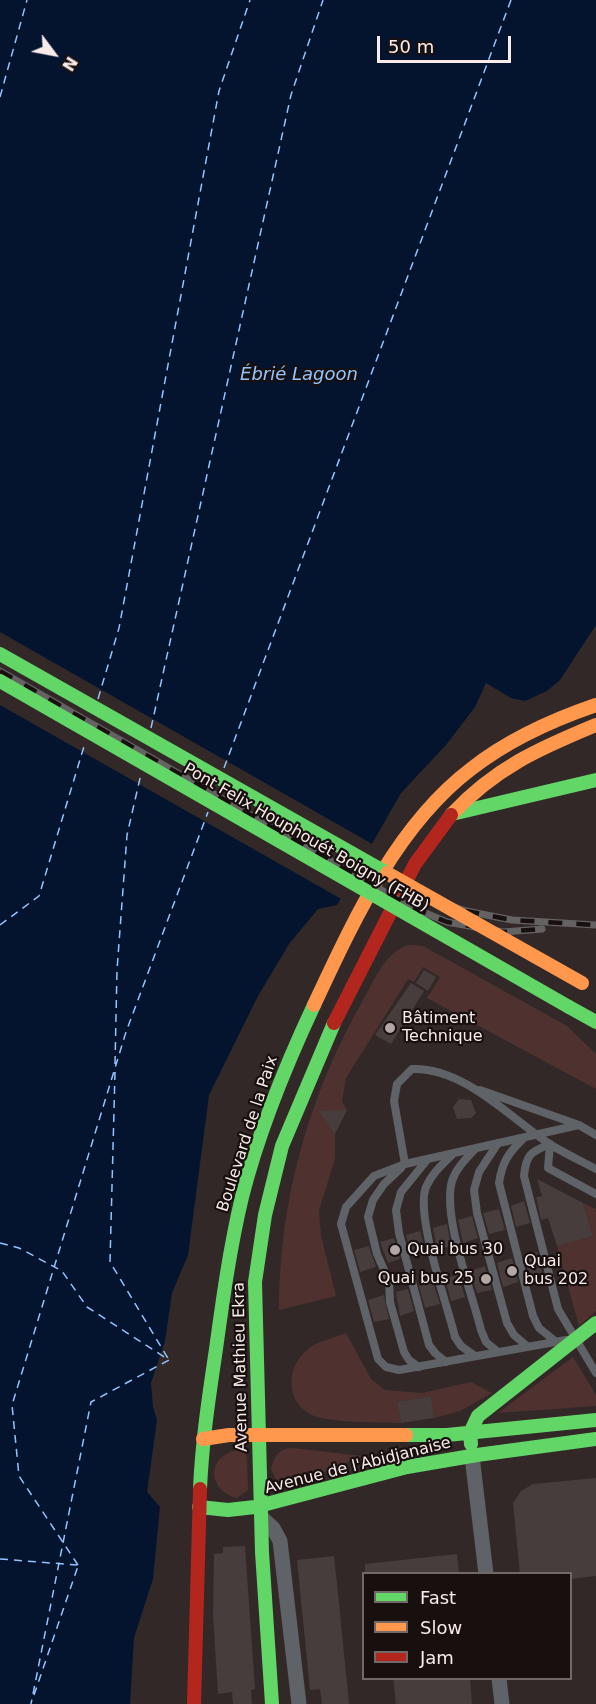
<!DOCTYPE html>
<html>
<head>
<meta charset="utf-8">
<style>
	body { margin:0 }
	#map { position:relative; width:596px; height:1704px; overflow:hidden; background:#322828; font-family:"DejaVu Sans",sans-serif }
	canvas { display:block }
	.legend { position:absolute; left:362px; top:1572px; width:210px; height:108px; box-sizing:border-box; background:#18100f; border:2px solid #726867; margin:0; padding:8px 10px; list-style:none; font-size:18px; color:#f8ebea }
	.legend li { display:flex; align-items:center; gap:12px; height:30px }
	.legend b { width:30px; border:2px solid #726867 }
	.north { position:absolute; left:24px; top:24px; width:60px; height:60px; -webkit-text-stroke:4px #18100f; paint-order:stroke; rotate:122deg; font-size:16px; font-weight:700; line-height:24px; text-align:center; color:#f8ebea }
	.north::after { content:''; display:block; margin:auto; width:21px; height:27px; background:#f8ebea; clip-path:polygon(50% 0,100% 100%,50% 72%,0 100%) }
	.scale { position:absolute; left:377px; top:36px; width:134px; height:27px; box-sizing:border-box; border:3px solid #f8ebea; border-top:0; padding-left:8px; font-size:18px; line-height:21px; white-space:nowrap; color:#f8ebea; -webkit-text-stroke:4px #18100f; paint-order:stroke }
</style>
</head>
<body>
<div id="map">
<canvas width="596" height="1704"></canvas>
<ul class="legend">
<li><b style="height:8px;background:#63d668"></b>Fast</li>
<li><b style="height:8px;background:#ff974d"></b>Slow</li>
<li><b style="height:8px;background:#b3261e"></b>Jam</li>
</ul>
<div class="north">N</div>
<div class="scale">50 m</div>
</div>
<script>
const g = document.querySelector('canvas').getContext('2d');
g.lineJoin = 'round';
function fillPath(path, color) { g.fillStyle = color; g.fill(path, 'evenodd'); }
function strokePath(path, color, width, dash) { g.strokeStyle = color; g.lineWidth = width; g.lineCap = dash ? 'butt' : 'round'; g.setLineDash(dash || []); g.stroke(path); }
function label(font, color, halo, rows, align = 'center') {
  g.font = font + ' "DejaVu Sans",sans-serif'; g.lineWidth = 4.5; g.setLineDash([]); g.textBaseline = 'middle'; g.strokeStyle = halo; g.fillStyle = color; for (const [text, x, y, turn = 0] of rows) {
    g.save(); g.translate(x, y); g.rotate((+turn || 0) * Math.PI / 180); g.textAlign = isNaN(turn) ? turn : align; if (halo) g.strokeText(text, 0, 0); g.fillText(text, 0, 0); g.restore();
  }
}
fillPath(new Path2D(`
	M408,945l15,1 144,80 29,28v35l-169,-91 13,-21 -17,-10 -9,15 -6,-3 -62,99 -4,24 5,8 -27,2 15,22v25l-16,51 2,26 15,60 -57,14c0,-110 30,-215 84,-310 12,-21 21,-46 45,-55z
	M583,1203l13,6v102l-17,15 -22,-80 36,-10z
	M346,1333l25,46 14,11 37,3 49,-11 21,11 -32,18 -26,7 -3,-22 -34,6 4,21c-25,-1 -55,0 -80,-5 -34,-7 -39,-48 -13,-69 9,-8 27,-11 38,-16z
	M573,1357l23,38v11l-98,7z
	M293,1448l69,8 -67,29 -18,-3 -6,-13c5,-14 6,-20 22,-21z
	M239,1450l6,2 2,6 1,32 -11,8c-32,-8 -29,-45 2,-48z`), '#4f3230');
fillPath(new Path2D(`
	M0,0h596v625l-36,55 -13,11 -22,10 -14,-3 -25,-15 -11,24 -29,38 -45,48 -64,112 -19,4 -29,35 -31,52 -49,99 -21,160 -16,38 -7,48 -14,42 2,24 4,13 -10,72 13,15 -7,72 -19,59 -4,66h-130z`), '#04142f');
fillPath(new Path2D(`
	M0,632l374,213 -31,55 -343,-195z`), '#322828');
strokePath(new Path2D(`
	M0,97l27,-97
	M98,699l21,-71 100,-537 31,-91
	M151,728l140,-633 32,-95
	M224,768l287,-768
	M0,925l39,-29 46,-153
	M115,1064l2,-94 10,-135 14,-61
	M115,1072l-5,190 59,98
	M0,1243l19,5 43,23 25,36 82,53 -78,42 -60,302
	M0,1559l77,6
	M78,1565l-59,-89 -7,-71 114,-373 82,-220
	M34,1695l44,-129`), '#93c4ff', 1.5, [8, 6]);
fillPath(new Path2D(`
	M424,970l12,7 -8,14 -12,-8z
	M411,983l13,8 -33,53 -16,-9z
	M459,1099l12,1 5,13 -5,5 -14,1 -4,-12z
	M347,1110l-12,24 -16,-23z
	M537,1179l46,24 10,33 -36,10 -9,-28 -7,2 -5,-23 6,-1z
	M524,1201l6,22 -14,4 -5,-21z
	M499,1209l6,21 -16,4 -6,-21z
	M472,1216l6,22 -15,5 -5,-23z
	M447,1224l4,22 -14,4 -4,-22z
	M420,1231l6,22 -14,4 -6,-22z
	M394,1238l6,21 -12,4 -8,-21z
	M369,1246l7,21 -16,5 -6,-22z
	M537,1252l6,23 -13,4 -6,-24z
	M512,1258l6,24 -15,5 -6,-24z
	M485,1266l7,24 -15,3 -7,-22z
	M458,1274l7,23 -14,4 -6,-22z
	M433,1282l7,22 -15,4 -6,-22z
	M408,1289l6,22 -14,5 -4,-24z
	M384,1295l5,24 -15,3 -6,-22z
	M431,1396l3,22 -33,5 -4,-21z
	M596,1478v98l-26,3v-5h-50l-7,-71 8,-12 12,-7z
	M245,1546l10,143 -4,1 1,14h-19l-1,-12 -14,2 -5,-79 1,-61 9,-1v-6z
	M457,1554l2,20h-94v-10z
	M334,1556l5,47 10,101h-27l-2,-15 -10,1 -13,-130z
	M393,1678h77l2,26h-76z`), '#463d3c');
strokePath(new Path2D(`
	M480,1090l99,35 17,10
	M523,1139c-15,14 -21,24 -24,44l34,133 6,12 16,13
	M498,1143l-19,29 -5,18 3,23 30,110 7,12 13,11
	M550,1144c-20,8 -24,11 -26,32l34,133 38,64
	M550,1144l-2,24 48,26
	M476,1148c-9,10 -20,20 -24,33 -10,35 20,112 29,149l5,12 12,10
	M453,1154c-10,10 -21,19 -27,33 -11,28 21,117 29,150l6,9 14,10
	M427,1160l-26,32 -5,18 3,23 30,112 6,8 11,9
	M405,1164l-11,-63 3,-17 15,-15c52,-2 98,49 139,76 15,9 30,16 45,24
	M401,1168l-17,16 -11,16 -5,17 9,37 12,27 1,21 14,50 5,8 10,7
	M566,1340l-167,30 -13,-3 -8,-8 -37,-135 5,-17 28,-31 31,-12 174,-39`), '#5f6266', 8);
strokePath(new Path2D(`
	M472,1456l14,118
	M262,1518l11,10 7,13 19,163
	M499,1678l3,26`), '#5f6266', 15);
strokePath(new Path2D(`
	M452,814l144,-34
	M569,1007l27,15
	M406,1435h41l149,-15
	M471,1444l-1,-11 8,-17 118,-93
	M200,1489c2,-47 9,-93 16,-140 7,-51 14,-102 26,-152 17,-67 43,-130 72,-192
	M199,1507l29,3 27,-3 152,-40 70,-12 119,-16
	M272,1704l-10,-152 -7,-270 10,-67 17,-69 52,-123`), '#63d668', 14);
strokePath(new Path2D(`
	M451,815c44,-47 87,-66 145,-90
	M314,1005c39,-83 82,-179 157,-236 37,-29 81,-49 125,-64
	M203,1439l26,-4h177`), '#ff974d', 14);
strokePath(new Path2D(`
	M334,1023l81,-159 36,-49
	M194,1704l6,-215`), '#b3261e', 14);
const rail = new Path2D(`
	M0,655l417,240 49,16 46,9 84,5
	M0,671l411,236 36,15 56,10 39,-3`);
strokePath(rail, '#656264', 7);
strokePath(rail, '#18100f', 4.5, [14]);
strokePath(new Path2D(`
	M0,654l387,219
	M0,681l569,326`), '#63d668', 14);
strokePath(new Path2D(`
	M387,873l195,110`), '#ff974d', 14);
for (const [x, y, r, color] of [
	[390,1028,6,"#b3a7a6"],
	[395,1250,6,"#b3a7a6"],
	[512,1271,6,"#b3a7a6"],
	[486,1279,6,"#b3a7a6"]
]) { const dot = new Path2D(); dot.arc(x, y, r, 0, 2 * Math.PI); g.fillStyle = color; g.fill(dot); strokePath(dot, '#18100f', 2); }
label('16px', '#f8ebea', '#18100f', [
	["Pont Felix Houphouét Boigny (FHB)",306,838,30],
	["Boulevard de la Paix",248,1134,-72],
	["Avenue Mathieu Ekra",241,1367,-91],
	["Avenue de l'Abidjanaise",358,1466,-14]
]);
label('16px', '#f8ebea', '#18100f', [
	["Bâtiment",402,1019],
	["Technique",402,1037],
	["Quai bus 30",407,1250],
	["Quai",524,1262],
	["bus 202",524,1280],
	["Quai bus 25",474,1279,"right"]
], 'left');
label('italic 18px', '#93c4ff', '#18100f', [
	["Ébrié Lagoon",299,375]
]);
</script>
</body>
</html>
